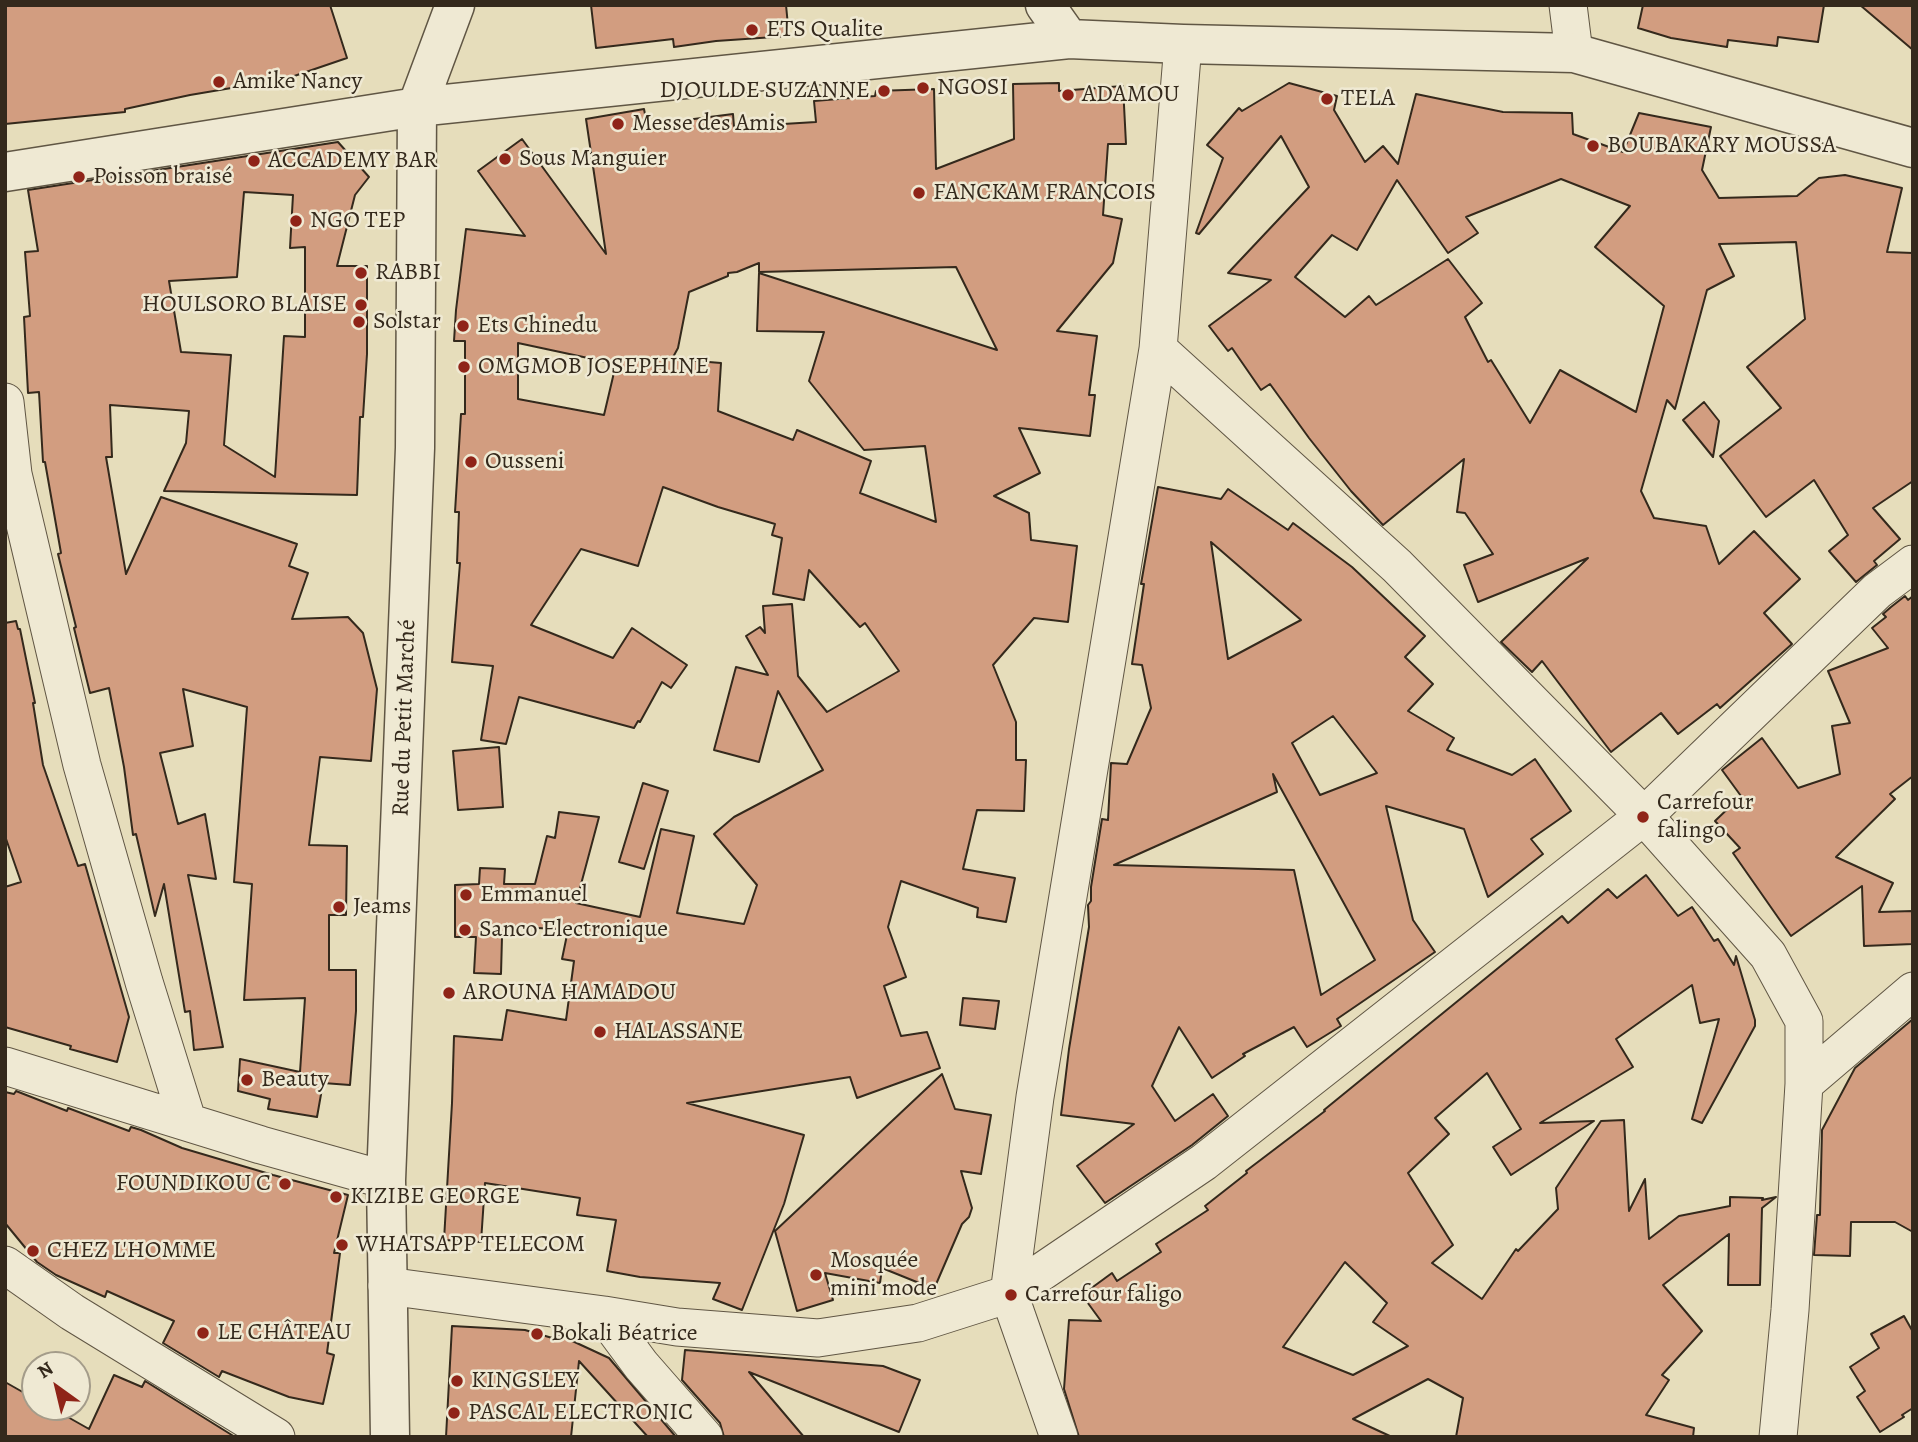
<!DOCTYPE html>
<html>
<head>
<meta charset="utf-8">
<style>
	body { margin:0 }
	#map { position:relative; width:1918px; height:1442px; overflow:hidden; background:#e6ddbb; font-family:Alegreya,serif }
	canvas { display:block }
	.frame { position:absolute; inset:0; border:7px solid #34291c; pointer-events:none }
	.north { position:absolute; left:21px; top:1351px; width:70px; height:70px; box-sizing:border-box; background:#efe9d3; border:2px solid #a49c8a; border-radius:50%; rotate:326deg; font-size:19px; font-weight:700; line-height:28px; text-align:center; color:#34291c }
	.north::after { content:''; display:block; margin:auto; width:24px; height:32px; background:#8f2418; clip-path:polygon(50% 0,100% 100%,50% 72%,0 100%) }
</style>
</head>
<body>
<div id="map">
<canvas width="1918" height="1442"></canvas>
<div class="frame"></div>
<div class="north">N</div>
</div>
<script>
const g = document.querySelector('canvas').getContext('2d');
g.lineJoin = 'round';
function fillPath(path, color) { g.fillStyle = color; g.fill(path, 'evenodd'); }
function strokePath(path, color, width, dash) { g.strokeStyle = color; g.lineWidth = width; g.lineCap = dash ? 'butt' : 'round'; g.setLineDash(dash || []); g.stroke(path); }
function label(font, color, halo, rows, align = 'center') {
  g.font = font + ' Alegreya,serif'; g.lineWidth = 5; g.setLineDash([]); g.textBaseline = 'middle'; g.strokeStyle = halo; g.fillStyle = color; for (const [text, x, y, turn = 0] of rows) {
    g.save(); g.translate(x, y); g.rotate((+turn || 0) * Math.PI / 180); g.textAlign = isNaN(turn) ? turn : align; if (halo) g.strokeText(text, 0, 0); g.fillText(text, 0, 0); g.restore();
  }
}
const building = new Path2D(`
	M5,5h325l17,53 -85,29 -1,-4 -71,12 -65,14v3l-120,12z
	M591,5h195l3,31 -73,5 -42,6 -1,-8 -77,9z
	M1643,5h181l-6,37 -40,-5 -1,9 -49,-6 -1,7 -56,-9 -33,-10z
	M1860,5h53v45z
	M1059,83v8l64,-5 3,58h-18l-5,71 19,4 -9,44 -56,68 40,5 -8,59h6l-5,41 -71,-8 21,45 -46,23 35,17 2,27 46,6 -9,76 -34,-4 -41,47 23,57v38h10l-2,51 -47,-1 -14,59 52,9 -9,44 -29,-5 1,-9 -77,-27 -13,46 18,50 -22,9 17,50 26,-4 13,36 -83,30 -7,-21 -163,26 117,32 -20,69 -42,106 -29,-11 7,-16 -80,-6 -33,-6 9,-51 -39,-5 3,-17 -95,-15 -4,59 -37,-2 8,-137 2,-67 48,4 5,-30 59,10 8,-59 -12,-2 6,-29 -60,-4v11h-6l-1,37 -27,-1 2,-36h-21v-52l24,-1 1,-16 25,1 -1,15h31l12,-48 8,2 4,-26 40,5 -23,86 64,14 21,-88 33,7 -17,77 67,11 13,-39 -43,-51 20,-17 89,-47 -45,-79 -19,71 -45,-12 22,-83 32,8 -22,-39 14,-9 5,6 -2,-27 29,-2 6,72 29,36 72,-41 -34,-48 -5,4 -51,-57 -5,30 -31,-6 9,-56 -10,-3 3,-11 -57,-17 -55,-20 -25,79 -57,-17 -50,76 82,33 19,-30 55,37 -16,23 -9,-6 -22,40 -2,-1 -4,7 -115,-31 -13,47 -25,-4 12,-74 -41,-4 8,-99h-3l2,-51h-4l6,-98h4v-73h-11l2,-31 10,-81 59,7 -47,-65 44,-32 84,115 -20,-135 58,-10 3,16 86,-11 1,13 82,-5 -2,-21 61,-5 1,-5 58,-2 2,80 78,-30 -1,-55zM759,263v9l197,-5 41,83 -238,-77 -2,58 67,1 -15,49 55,69 61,-4 11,76 -76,-29 11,-32 -74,-31 -4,10 -75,-29 3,-48 -49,-4 6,-11 11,-56 39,-16v-3l9,-1zM518,343l98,21 -12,51 -86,-16z
	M1289,83l48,13 -3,14 31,52 18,-16 15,18 18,-70 87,18 69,1 1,21 50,18 16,-39 72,14 -9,43 17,28 78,-2 22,-18 26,-3 57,13 -15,64 26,1v228l-40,27 27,31 -26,22 3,4 -21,17 -27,-31 19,-16 -34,-55 -48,37 -46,-61 61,-48 -34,-41 58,-48 -9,-77 -77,2 15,32 -27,14 -32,119 -8,-9 -26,91 13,27 52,8 13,38 35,-33 46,48 -36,34 28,31 -72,64 -3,-4 -39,30 -17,-21 -50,39 -69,-91 -10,11 -31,-30 87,-84 -110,44 -14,-37 29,-11 -28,-41 -8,-1 7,-53 -81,66 -32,-34 -42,-53 -39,-54 -9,6 -29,-42 -4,3 -19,-25 62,-46 -43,-7 81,-86 -28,-51 -82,98 -3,-1 27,-75 -16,-13 32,-37 3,3zM1561,179l69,27 -35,41 69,59 -28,106 -76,-42 -30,53 -39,-63 -3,2 -23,-45 17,-14 -34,-44 -72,46 -7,-9 -24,21 -50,-40 37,-42 25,15 40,-70 51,73 30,-20 -12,-16z
	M338,142l31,35 -14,18 -18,71h30v88l-4,63h-3l-3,78 -193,-4 22,-48 3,-32 -79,-6 2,52h-6l20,117 35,-77 136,47 -8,22 19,7 -16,46 56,-2 15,16 14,56 -6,72 -51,-4 -11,88 38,1 -1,69h-17v55h27v41l-6,74 -27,-2 -6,34 -49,-8 2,-10 -32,-8 2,-32 60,13 5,-74 -61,2 8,-116 -18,-2 13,-175 -64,-18 10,57 -33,7 18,71 27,-10 11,65 -28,-4 35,172 -29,3 -4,-39 -5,1 -21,-128 -9,32 -19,-82 -3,1 -9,-68 -15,-79 -19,5 -16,-65 2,-1 -18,-73 3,-1 -16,-91h-2l-4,-70 -11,1 -4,-76 6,-1 -5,-64 13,-1 -10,-61zM244,192l49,3 -3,53 15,-1v90l-21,-1 -9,141 -51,-32 7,-90 -50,-3 -12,-71 68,-4z
	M1704,402l15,19 -6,36 -30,-37z
	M1158,487l63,12 7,-10 60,41 5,-7 59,44 73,69 -20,21 28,27 -25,27 46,27 -7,12 65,25 23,-16 36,52 -40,28 12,15 -55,43 -24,-68 -78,-23 27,114 22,32 -98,67 4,7 -34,21 -13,-20 -51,27 2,2 -33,22 -33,-51 -27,59 23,35 38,-27 15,22 -36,29 -87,58 -28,-37 57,-42 -73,-9 8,-66 20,-122 -1,-22 3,-4v-14l11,-68 6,1 3,-57 16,1 24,-56 -9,-43 -10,-1 12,-80h-3zM1211,542l90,78 -73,39zM1333,716l44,57 -57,22 -28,-52zM1273,774l102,186 -54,35 -27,-125 -180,-5 163,-73z
	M1905,596l3,4 5,-4v180l-23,18 5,5 -59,58 57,26 -14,29 34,-1v33l-49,2 -2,-60 -71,50 -58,-83 7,-5 -25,-27 26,-25 -19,-26 40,-32 36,50 42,-14 -8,-48 18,-3 -22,-52 60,-23 -16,-20 14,-11 -3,-3 8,-7z
	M16,621l2,8h2l15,74h-2l10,62 35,101 7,-2 44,153 -12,45 -47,-13 1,-3 -66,-19v-140l16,-5 -16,-46v-213z
	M499,747l4,60 -45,3 -5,-59z
	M643,783l25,8 -24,78 -25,-7z
	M1646,875l32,41 14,-9 22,34 4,-2 16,26 2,-9 19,64v6l-53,97 -10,-4 27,-100 -19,4 -8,-38 -76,54 17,28 -93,56 54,-2 -83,54 -18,-28 28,-18 -34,-56 -52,45 14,16 -41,39 45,72 -21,18 50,36 34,-50 2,2 40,-42 -2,-21 45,-67 23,-1 5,91 16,-32 4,60 30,-23 51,-10v-9l33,1 -1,2 14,-3 -14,11 -2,77h-32l1,-51 -66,51 39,46 -40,44 7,5 -23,35 48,13 -1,9h-237l7,-39 -35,-19 -75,40 39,18h-313l-15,-48 5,-69 32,1 -19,-26 30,-22 5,8 44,-29 -5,-8 52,-34 -3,-4 42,-33 -1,-2 79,-60 -1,-1 238,-194 6,7 40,-34 9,9zM1345,1262l42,41 -14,19 35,24 -55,29 -70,-28z
	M963,998l36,3 -4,28 -35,-4z
	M1913,1019v213l-18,-10h-44l-1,34 -36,-1 3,-40h3l2,-85 33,-62z
	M942,1074l13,35 36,6 -10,59 -20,-3 11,37 -3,9 -7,7 -28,65 -52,-21 -2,15 -55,-10 8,27 -36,11 -22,-80z
	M16,1091l51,20 1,-3 61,23 2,-4 10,3 41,18 91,27 75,20 -14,58h6l-13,100 7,2 -11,49 -34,-7 -67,-26 -3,6 -56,-34 11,-22 -67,-30 -2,6 -49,-22 -19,-13 -32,-39v-131l9,2z
	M1904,1316l9,16v76l-11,7 2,2 -24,15 -23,-35 8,-6 -15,-24 29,-19 -8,-14z
	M452,1326l73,4 34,10 -6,-8 56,26 67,79h-28l-69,-76 -8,76h-125z
	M685,1350l198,16 37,14 -21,52 -150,-60 55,65h-80l-4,-14 -38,-43z
	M114,1375l28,12 3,-6 90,56h-230v-55l30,17v8h15l39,22z`);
fillPath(building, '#d29d80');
strokePath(building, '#34291c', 2);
const minor = new Path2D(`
	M1568,5l6,48
	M1158,349l239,217 247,250 124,139 36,66v63l-14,226 -12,127
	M5,402l8,72 69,291 62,217 43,138
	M5,1066l256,79 125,35
	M1804,1084l109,-93
	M5,1265l67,47 204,125
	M387,1286l217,29 73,12 141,11 100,-15 91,-29 195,-132 440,-346 233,-225 36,-27
	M604,1315l37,50 63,72
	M1059,1437l-50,-143 26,-197 123,-748 25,-305`);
const tertiary = new Path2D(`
	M1045,5l24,34
	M5,172l412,-65 652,-68 114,5 391,9 339,95
	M390,1437l-4,-257 29,-732 2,-341 38,-102`);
strokePath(minor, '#605644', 39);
strokePath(tertiary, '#605644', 41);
strokePath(minor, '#efe9d3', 37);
strokePath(tertiary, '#efe9d3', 38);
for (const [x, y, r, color] of [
	[752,30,7,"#8f2418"],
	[219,82,7,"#8f2418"],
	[923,88,7,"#8f2418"],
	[884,91,7,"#8f2418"],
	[1068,95,7,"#8f2418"],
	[1327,99,7,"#8f2418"],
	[618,124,7,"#8f2418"],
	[1593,146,7,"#8f2418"],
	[505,159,7,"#8f2418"],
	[254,161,7,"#8f2418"],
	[79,177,7,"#8f2418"],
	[919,193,7,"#8f2418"],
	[296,221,7,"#8f2418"],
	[361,273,7,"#8f2418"],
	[361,305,7,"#8f2418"],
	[359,322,7,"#8f2418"],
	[463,326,7,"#8f2418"],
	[464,367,7,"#8f2418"],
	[471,462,7,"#8f2418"],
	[1643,817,7,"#8f2418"],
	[466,895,7,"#8f2418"],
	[339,907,7,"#8f2418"],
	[465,930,7,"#8f2418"],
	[449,993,7,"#8f2418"],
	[600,1032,7,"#8f2418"],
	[247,1080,7,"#8f2418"],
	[285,1184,7,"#8f2418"],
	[336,1197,7,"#8f2418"],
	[342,1245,7,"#8f2418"],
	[33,1251,7,"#8f2418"],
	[816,1275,7,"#8f2418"],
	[1011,1295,7,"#8f2418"],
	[203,1333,7,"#8f2418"],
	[537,1334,7,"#8f2418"],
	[457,1381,7,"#8f2418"],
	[454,1413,7,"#8f2418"]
]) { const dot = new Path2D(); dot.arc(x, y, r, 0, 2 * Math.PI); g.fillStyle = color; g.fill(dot); strokePath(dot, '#efe9d3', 2.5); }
label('24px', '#34291c', '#efe9d3', [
	["ETS Qualite",766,30],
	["Amike Nancy",233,82],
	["NGOSI",937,88],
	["DJOULDE SUZANNE",870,91,"right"],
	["ADAMOU",1082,95],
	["TELA",1341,99],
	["Messe des Amis",632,124],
	["BOUBAKARY MOUSSA",1607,146],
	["Sous Manguier",519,159],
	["ACCADEMY BAR",268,161],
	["Poisson braisé",93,177],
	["FANCKAM FRANCOIS",933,193],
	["NGO TEP",310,221],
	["RABBI",375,273],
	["HOULSORO BLAISE",347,305,"right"],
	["Solstar",373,322],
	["Ets Chinedu",477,326],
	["OMGMOB JOSEPHINE",478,367],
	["Ousseni",485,462],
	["Carrefour",1657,803],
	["falingo",1657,831],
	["Emmanuel",480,895],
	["Jeams",353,907],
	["Sanco Electronique",479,930],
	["AROUNA HAMADOU",463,993],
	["HALASSANE",614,1032],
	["Beauty",261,1080],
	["FOUNDIKOU C",271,1184,"right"],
	["KIZIBE GEORGE",350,1197],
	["WHATSAPP TELECOM",356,1245],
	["CHEZ L'HOMME",47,1251],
	["Mosquée",830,1261],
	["mini mode",830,1289],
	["Carrefour faligo",1025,1295],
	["LE CHÂTEAU",217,1333],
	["Bokali Béatrice",551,1334],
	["KINGSLEY",471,1381],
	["PASCAL ELECTRONIC",468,1413]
], 'left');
label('24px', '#34291c', '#efe9d3', [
	["Rue du Petit Marché",405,718,-88]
]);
</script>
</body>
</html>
